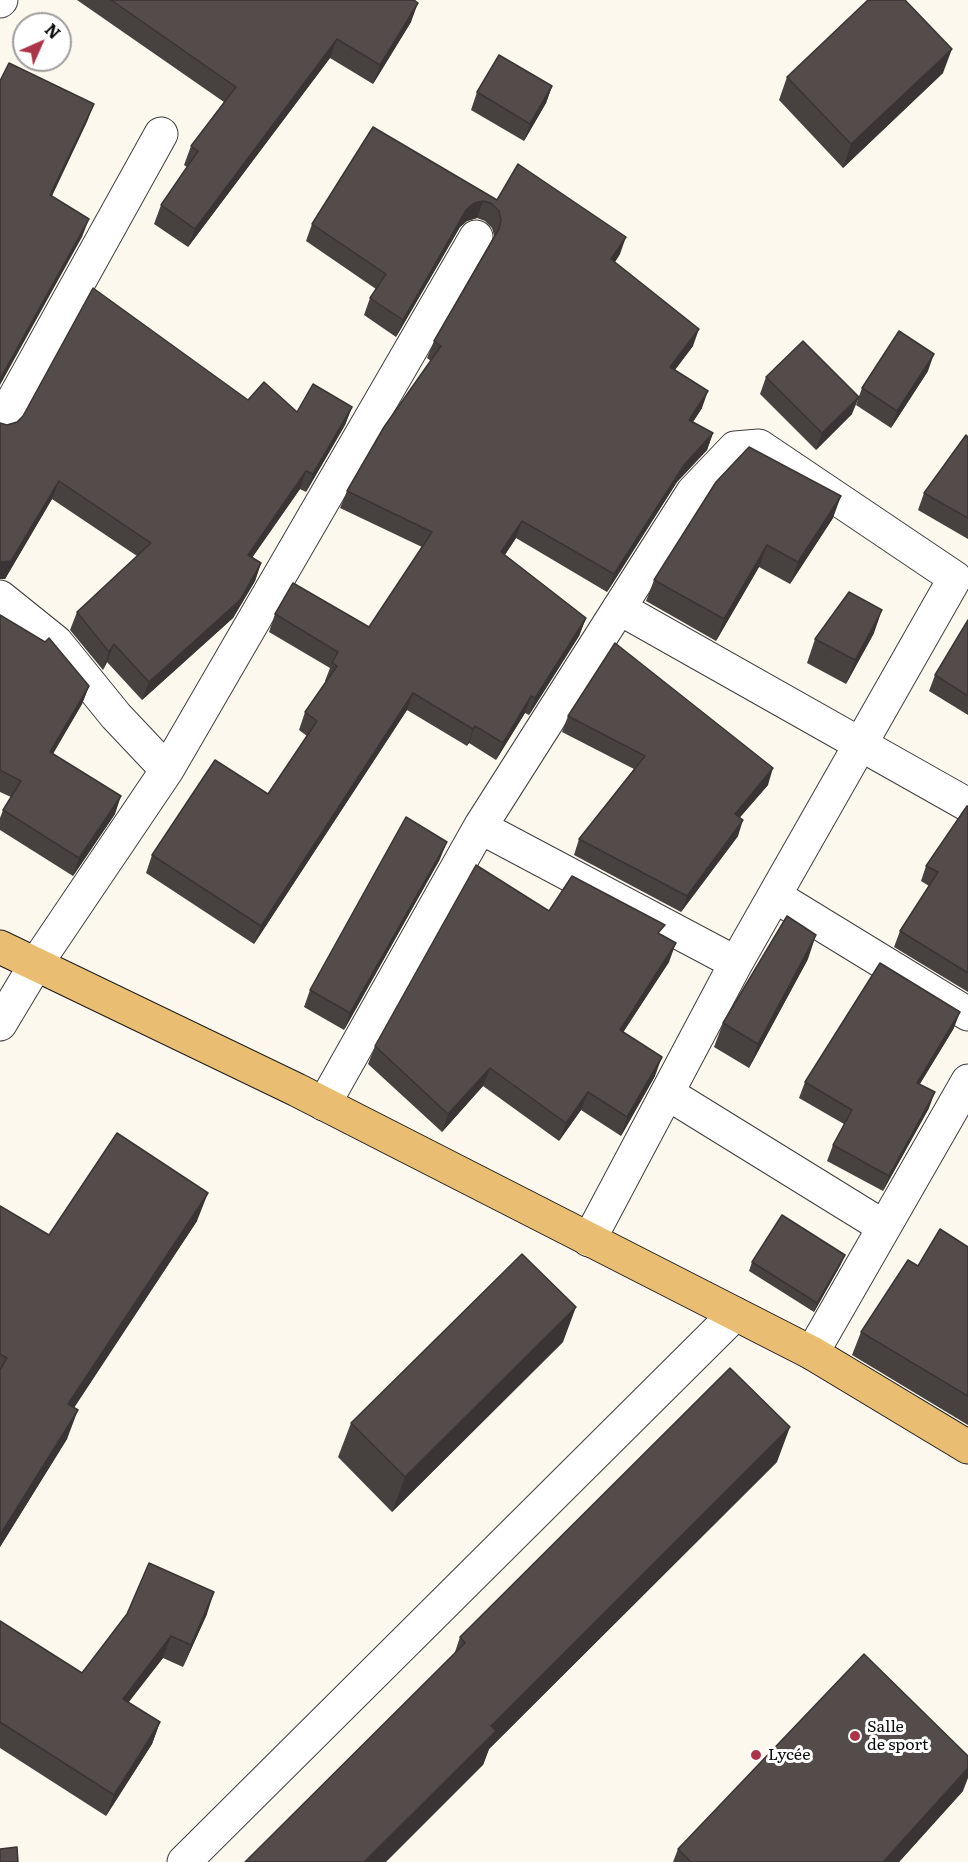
<!DOCTYPE html>
<html>
<head>
<meta charset="utf-8">
<style>
	body { margin:0 }
	#map { position:relative; width:968px; height:1862px; overflow:hidden; background:#fdf8ed; font-family:Literata,serif }
	canvas { display:block }
	.north { position:absolute; left:12px; top:12px; width:60px; height:60px; box-sizing:border-box; background:#fff; border:2px solid #9e9e9e; border-radius:50%; rotate:45deg; font-size:16px; font-weight:700; line-height:24px; text-align:center; color:#0c0c0c }
	.north::after { content:''; display:block; margin:auto; width:21px; height:27px; background:#ac3448; clip-path:polygon(50% 0,100% 100%,50% 72%,0 100%) }
</style>
</head>
<body>
<div id="map">
<canvas width="968" height="1862"></canvas>
<div class="north">N</div>
</div>
<script>
const g = document.querySelector('canvas').getContext('2d');
g.lineJoin = 'round';
function strokePath(path, color, width, dash) { g.strokeStyle = color; g.lineWidth = width; g.lineCap = dash ? 'butt' : 'round'; g.setLineDash(dash || []); g.stroke(path); }
function fillPath(path, color) { g.fillStyle = color; g.fill(path, 'evenodd'); }
function label(font, color, halo, rows, align = 'center') {
  g.font = font + ' Literata,serif'; g.lineWidth = 6; g.setLineDash([]); g.textBaseline = 'middle'; g.strokeStyle = halo; g.fillStyle = color; for (const [text, x, y, turn = 0] of rows) {
    g.save(); g.translate(x, y); g.rotate((+turn || 0) * Math.PI / 180); g.textAlign = isNaN(turn) ? turn : align; if (halo) g.strokeText(text, 0, 0); g.fillText(text, 0, 0); g.restore();
  }
}
const minor = new Path2D(`
	M0,1l1,-1
	M0,424l161,-290
	M0,597l56,45 60,74 51,54 -131,194 -36,60
	M619,608l349,197
	M167,770l309,-533
	M480,827l256,136
	M775,896l193,118
	M667,1093l217,134
	M324,1104l156,-277 213,-335 42,-44 24,-2 196,132 -219,385 -147,277
	M812,1353l156,-272
	M184,1862l551,-548`);
const major = new Path2D(`
	M0,947l297,143 515,263 156,94`);
strokePath(minor, '#3f3f3f', 35);
strokePath(major, '#1d1d1d', 35);
strokePath(minor, '#fff', 33);
strokePath(major, '#e9be72', 33);
fillPath(new Path2D(`
	M77,0h337l-3,22 -38,62 -43,-26 -142,189 -34,-23 7,-19 26,-38 -3,-2 7,-19 33,-44z
	M943,73l-100,95 -64,-68 8,-23z
	M552,86l-6,17 -22,38 -53,-31 6,-18z
	M373,127l124,73 123,54 -5,8 78,84 -18,24 27,38 -9,14 20,11 -6,17 -30,32 -70,110 -91,-54 -11,17 81,63 -7,18 -50,79 -4,-2 -29,47 -27,-17 -2,3 -60,-36 -153,234 -108,-71 6,-18 116,-61 39,-58 -8,-6 6,-18 21,-31h-1l5,-13 -61,-36 6,-18 94,13 53,-80 -82,-39 7,-17 84,-130 -4,-3 7,-17 60,-105 -2,-8 -7,-7 -8,-3 -10,3 -7,6 -64,110 -32,-22 6,-17 6,-9 -70,-48 6,-17z
	M928,371l-37,57 -35,-23 6,-17z
	M766,377l86,37 -36,36 -56,-56z
	M248,400l49,12 55,-5 -7,18 -39,67 -6,-3 -48,69 9,5 -6,18 -22,37 -91,82 -35,-38 -4,8 -33,-40 7,-18 60,-56 -85,-57 -47,80h-5v-156l7,2z
	M968,437v102l-50,-29 6,-17z
	M833,518l-43,66 -31,-17 -43,74 -70,-40 8,-21z
	M0,615l89,71 -7,18 -29,50 62,60 -42,62 -73,-46v-12l3,-8 8,-13 -11,-5z
	M968,620v95l-39,-24 6,-16z
	M874,633l-28,51 -39,-21 8,-24z
	M568,716l200,69 -28,32 -2,19 -57,76 -107,-57 5,-16 55,-70 -72,-37z
	M968,806v186l-74,-45 6,-16 29,-45 -8,-5 5,-15z
	M440,859l-96,171 -40,-23 6,-17z
	M549,911l112,24 8,27 -46,70 32,44 -34,60 -40,-26 -22,31 -76,-55 -41,46 -74,-68 7,-18z
	M808,959l-59,109 -35,-21 9,-24z
	M954,1028l-34,56 9,24 -46,83 -56,-30 6,-16 11,-21 -45,-26 6,-16z
	M0,1206l49,29 148,-14 -123,187 -7,31 -67,108z
	M968,1247v178l-116,-70 9,-23 57,-66z
	M752,1262l89,2 -27,48 -65,-41z
	M563,1342l-171,170 -54,-55 13,-34z
	M777,1462l-288,287 -6,16 -29,-110 6,-18z
	M127,1614h80l-24,53 -20,-9 -35,44 32,20 -8,22 -46,72 -106,-68v-127l82,52z
	M963,1791l-64,71h-226l5,-13z`), '#474140');
fillPath(new Path2D(`
	M418,3l-7,19 -38,62 7,-19z
	M337,39l-7,19 -142,189 7,-18z
	M952,49l-9,24 -100,95 8,-24z
	M552,86l-6,17 -22,38 6,-17z
	M94,104l-7,18 -43,91 6,-18z
	M483,201l-6,17 -10,3 -7,6 -64,110 7,-17 63,-110 8,-7z
	M89,219l-7,18 -82,148v-6z
	M626,237l-6,17 -15,23 6,-18z
	M699,329l-6,17 -29,38 6,-17z
	M934,354l-6,17 -37,57 6,-17z
	M708,391l-6,17 -19,29 6,-17z
	M859,397l-7,17 -36,36 6,-17z
	M352,407l-7,18 -39,67 7,-18z
	M713,433l-6,17 -30,32 -70,110 7,-18 70,-109z
	M306,471l-6,18 -59,84 7,-18z
	M59,481l-7,18 -47,80h-5v-17z
	M841,496l-8,22 -43,66 8,-22z
	M522,521l-6,17 -21,31 6,-17z
	M767,545l-8,22 -43,74 8,-22z
	M261,563l-6,18 -22,37 -91,82 7,-18z
	M882,610l-8,23 -28,51 9,-24z
	M586,618l-7,18 -50,79 6,-17z
	M114,644l-7,18 -4,8 6,-18z
	M89,686l-7,18 -39,66 7,-18z
	M413,693l-6,17 -153,234 7,-18z
	M531,696l-6,17 -29,47 7,-17z
	M475,726l-6,17 -2,3 6,-17z
	M773,768l-5,17 -39,45 6,-16z
	M121,796l-6,18 -42,62 6,-18z
	M743,820l-5,16 -57,76 6,-16z
	M447,842l-7,17 -96,171 6,-17z
	M816,935l-8,24 -59,109 9,-24z
	M676,943l-7,19 -56,86 7,-18z
	M960,1012l-6,16 -43,70 6,-15z
	M662,1057l-7,19 -34,60 6,-19z
	M490,1068l-7,18 -41,46 6,-18z
	M588,1092l-7,18 -22,31 7,-18z
	M935,1092l-6,16 -46,83 6,-15z
	M208,1193l-11,28 -140,212 11,-29z
	M845,1255l-4,9 -27,48 3,-9z
	M576,1307l-13,35 -171,170 13,-35z
	M78,1410l-11,29 -67,108v-12z
	M790,1427l-13,35 -288,287 -6,16 -97,97h-22l127,-136z
	M214,1592l-7,22 -24,53 8,-22z
	M171,1636l-8,22 -48,62 8,-21z
	M160,1722l-8,22 -46,72 8,-21z
	M968,1768v10l-5,13 -64,71h-16z`), '#3a3534');
const building = new Path2D(`
	M111,0h303l4,3 -38,62 -43,-26 -142,190 -34,-24 37,-54 -7,-5 45,-59z
	M868,0h37l47,49 -101,95 -64,-67z
	M499,55l53,31 -22,38 -53,-32z
	M9,63l85,41 -44,91 39,24 -89,160v-298z
	M373,127l124,73 21,-36 108,73 -15,22 88,70 -29,38 38,24 -19,29 24,13 -29,32 -70,109 -92,-53 -21,31 85,66 -51,80 -4,-2 -28,47 -28,-17 -2,3 -60,-36 -152,233 -109,-71 63,-95 53,34 49,-73 -12,-9 32,-46 -5,-3 6,-11 -63,-38 18,-31 76,44 63,-95 -85,-41 37,-64 57,-81 -7,-5 65,-112 2,-9 -2,-9 -8,-8 -8,-2 -9,2 -8,7 -63,110 -33,-22 16,-24 -74,-50z
	M93,288l155,112 16,-18 33,30 16,-28 39,23 -39,67 -7,-3 -58,84 13,8 -21,37 -91,82 -35,-38 -5,8 -32,-40 74,-69 -92,-62 -48,80 -11,1v-139l7,2 10,-3 6,-6z
	M899,331l35,23 -37,57 -35,-23z
	M803,341l56,56 -37,36 -56,-56z
	M966,435l2,2v81l-44,-25z
	M749,447l92,49 -43,66 -31,-17 -43,74 -70,-39 62,-98z
	M849,592l33,18 -27,50 -40,-21z
	M0,615l45,27 4,-4 40,48 -39,66 71,44 -42,62 -76,-48 18,-29 -21,-11z
	M968,620v76l-33,-21z
	M615,643l158,125 -38,46 8,6 -56,76 -108,-57 66,-83 -77,-40z
	M967,806h1v167l-68,-42 38,-59 -12,-6z
	M406,817l41,25 -97,171 -40,-23z
	M476,865l73,46 23,-35 93,49 -7,8 18,10 -56,87 42,27 -35,60 -39,-25 -22,31 -76,-55 -42,46 -73,-68z
	M787,916l29,19 -58,109 -35,-21z
	M880,963l80,49 -43,71 18,9 -46,84 -56,-31 19,-35 -47,-28z
	M117,1133l91,60 -140,211 10,6 -78,125v-165l7,-12 -7,-4v-148l49,29z
	M782,1215l63,40 -28,48 -65,-41z
	M940,1229l28,18v149l-107,-64 47,-72 10,6z
	M522,1254l54,53 -171,170 -54,-54z
	M730,1368l60,59 -299,299 5,5 -132,131h-119l220,-219 -5,-6z
	M149,1563l65,29 -23,53 -20,-9 -48,63 37,23 -46,73 -114,-73v-101l82,52 45,-59z
	M864,1654l104,102v12l-85,94h-192l-13,-13z
	M17,1847l1,15h-18v-13z`);
fillPath(building, '#534c4a');
strokePath(building, '#3a3534', 1.5);
for (const [x, y, r, color] of [
	[855,1736,6,"#ac3448"],
	[756,1755,6,"#ac3448"]
]) { const dot = new Path2D(); dot.arc(x, y, r, 0, 2 * Math.PI); g.fillStyle = color; g.fill(dot); strokePath(dot, '#fff', 2); }
label('16px', '#0c0c0c', '#fff', [
	["Salle",867,1727],
	["de sport",867,1745],
	["Lycée",768,1755]
], 'left');
</script>
</body>
</html>
